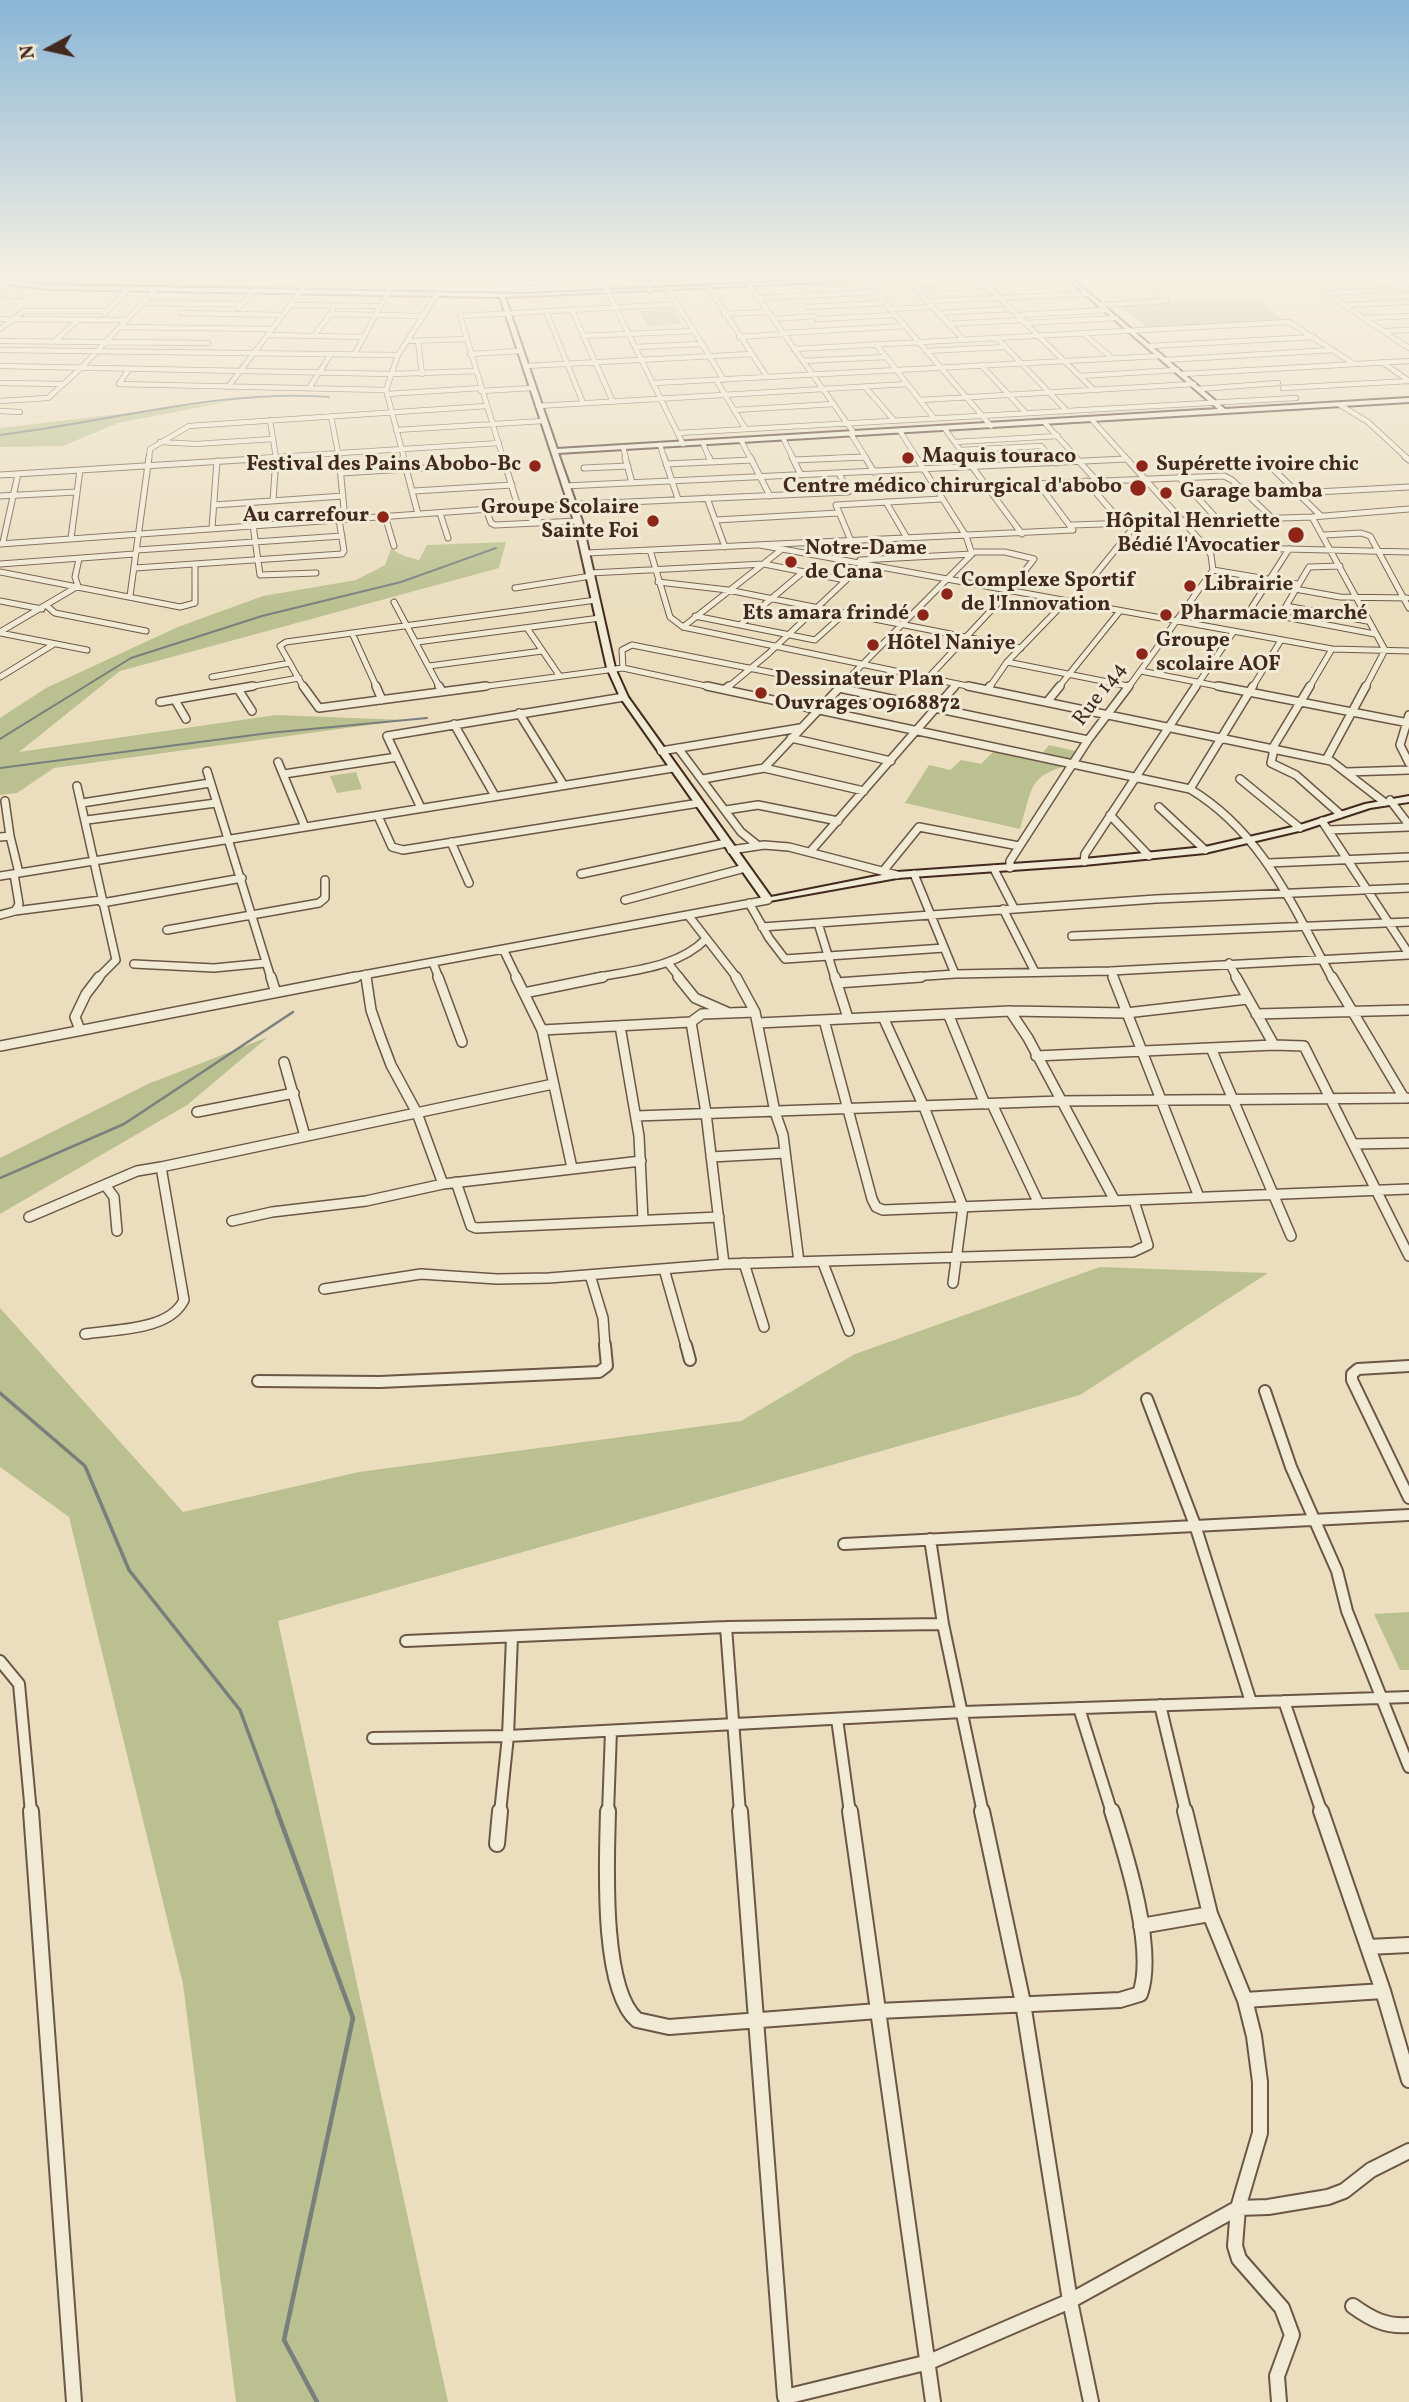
<!DOCTYPE html>
<html>
<head>
<meta charset="utf-8">
<style>
	body { margin:0 }
	#map { position:relative; width:1409px; height:2402px; overflow:hidden; background:#eadebf; font-family:Vollkorn,serif }
	canvas { display:block }
	.north { position:absolute; left:14px; top:14px; width:70px; height:70px; -webkit-text-stroke:5px #f1ead5; paint-order:stroke; rotate:262deg; font-size:19px; font-weight:700; line-height:28px; text-align:center; color:#42281e }
	.north::after { content:''; display:block; margin:auto; width:24px; height:32px; background:#42281e; clip-path:polygon(50% 0,100% 100%,50% 72%,0 100%) }
</style>
</head>
<body>
<div id="map">
<canvas width="1409" height="2402"></canvas>
<div class="north">N</div>
</div>
<script>
const g = document.querySelector('canvas').getContext('2d');
g.lineJoin = 'round';
function fillPath(path, color) { g.fillStyle = color; g.fill(path, 'evenodd'); }
function strokePath(path, color, width, dash) { g.strokeStyle = color; g.lineWidth = width; g.lineCap = dash ? 'butt' : 'round'; g.setLineDash(dash || []); g.stroke(path); }
function label(font, color, halo, rows, align = 'center') {
  g.font = font + ' Vollkorn,serif'; g.lineWidth = 6; g.setLineDash([]); g.textBaseline = 'middle'; g.strokeStyle = halo; g.fillStyle = color; for (const [text, x, y, turn = 0] of rows) {
    g.save(); g.translate(x, y); g.rotate((+turn || 0) * Math.PI / 180); g.textAlign = isNaN(turn) ? turn : align; if (halo) g.strokeText(text, 0, 0); g.fillText(text, 0, 0); g.restore();
  }
}
fillPath(new Path2D(`
	M1254,298l31,22 -139,8 -26,-23z
	M673,308l9,16 -34,2 -9,-15z
	M232,401l-114,22 -55,23 -63,1v-19z
	M506,542l-7,26 -379,103 -101,81 257,-37 129,5 -351,48 -37,25 -17,2v-77l46,-30 132,-61 85,-31 93,-16 29,-15 6,-16 13,7 15,4 8,-15z
	M1000,745l40,11 9,-11 31,7 -4,11c-49,13 -42,21 -56,66l-115,-26 24,-38 21,5 11,-10 20,4z
	M356,772l6,17 -25,4 -7,-17z
	M268,1037l-81,68 -187,109v-56l148,-74z
	M1100,1267l168,6 -188,122 -802,226 170,781h-212l-53,-418 -114,-467 -69,-50v-159l183,204 176,-40 382,-51 114,-67z
	M1409,1612v58h-9l-26,-56z`), '#bac090');
strokePath(new Path2D(`
	M0,435c109,-13 219,-46 329,-38
	M0,739l131,-81 131,-42 139,-34 95,-34
	M0,768l269,-35 158,-15`), '#787f7d', 2);
strokePath(new Path2D(`
	M0,1178l124,-54 169,-112`), '#787f7d', 2.5);
strokePath(new Path2D(`
	M0,1393l85,73 44,104 111,140 38,103`), '#787f7d', 3.5);
strokePath(new Path2D(`
	M277,1811l76,207 -69,322 33,62`), '#787f7d', 4.5);
const streetFar5 = new Path2D(`
	M235,276l240,4 33,3
	M600,276l83,168
	M642,276l8,15
	M743,276l111,157
	M862,276l129,150
	M977,276l117,114
	M1300,276l109,72
	M1386,276l21,14
	M643,278l31,-2
	M906,278l57,61
	M509,284l93,-4
	M0,287l27,-11
	M709,288l58,89
	M669,290l55,90
	M916,290l72,-4
	M1327,293l80,-4
	M0,295l20,1
	M759,298l116,-6
	M927,301l160,-7
	M143,303l98,1
	M290,305l88,1
	M1100,305l67,-4 -29,-25
	M1345,305l64,-3
	M808,307l76,-4
	M238,308l16,-17
	M889,309l43,-2
	M572,310l41,92
	M546,311l37,92
	M181,313l101,2
	M938,313l73,-4
	M104,314l25,-26
	M331,314l93,2
	M724,314l45,-2
	M1017,315l89,-5
	M1365,318l44,-2
	M0,319l126,1
	M774,319l41,-3
	M817,319l77,-4
	M1025,323l91,-5
	M948,324l75,-4
	M120,327l152,2
	M0,329l24,-18h83
	M1383,331l26,-1
	M784,333l121,-7
	M1084,334l28,24
	M267,335l97,2
	M314,336l19,-26
	M583,336l111,-5
	M739,337l45,-3
	M997,338l69,72
	M0,341l208,2
	M55,341l23,-21
	M408,341l58,-2
	M418,341l4,33
	M876,344l57,73
	M1149,346l165,-9
	M635,347l66,-3
	M794,349l495,-27 65,42
	M0,350l398,5
	M926,351l79,-4
	M470,354l49,-3
	M354,355l34,-63
	M1165,360l168,-10
	M803,361l83,-4
	M1382,362l27,19
	M981,365l44,47
	M0,366l392,8 84,-3
	M525,366l226,-12
	M129,369l-10,15 267,6
	M1182,374l227,-13
	M1080,376l97,-6
	M716,380l29,48
	M0,383l63,1
	M654,383l506,-27
	M228,387l83,-109
	M865,387l28,32
	M309,388l22,-34
	M1283,388l126,-7
	M1199,389l79,-6
	M481,391l51,-3
	M387,394l94,-6
	M920,400l274,-16
	M0,401l48,-3 33,-30 75,-79
	M1340,405l28,17 39,36
	M538,406l369,-22
	M734,410l100,-6
	M0,411l20,1
	M331,416l8,42
	M270,420l6,38
	M1092,420l34,38
	M1045,423l32,35
	M945,429l21,29
	M396,430l147,-9
	M900,431l17,27
	M678,433l618,-35
	M851,434l15,24
	M783,438l10,20
	M741,440l9,18
	M160,442l36,2 77,-5
	M955,442l103,-6
	M703,443l6,15
	M660,445l4,13
	M623,447l3,11
	M960,450l81,-4 11,12
	M149,458l1,-9 39,-23 298,-20
	M261,458l238,-15
	M404,458l-18,-68 12,-35 40,-62
	M503,458l-43,-142 218,-12
	M835,458l30,-1`);
const streetFar4 = new Path2D(`
	M339,457l6,62
	M403,457l15,57
	M503,457l15,50
	M625,457l7,26
	M664,457l14,42
	M709,457l2,5
	M750,457l20,39
	M792,457l9,18
	M865,457l9,15
	M965,457l57,77
	M1050,457l6,6
	M1075,457l21,23
	M1125,457l81,90 5,8 2,15 -85,118
	M1405,457l4,3
	M794,460l71,-3
	M1267,463l54,53
	M666,464l86,-4
	M584,468l44,-2
	M341,473l164,-10
	M0,475l288,-18
	M1179,477l39,43
	M1086,481l36,42
	M565,486l561,-27
	M935,488l289,-12 8,4 40,38
	M414,491l98,-6
	M1298,493l111,-6
	M0,496l77,-4
	M707,498l18,49
	M273,501l3,-44
	M886,502l21,36
	M214,505l129,-9
	M486,509l5,14 4,2 83,-4
	M440,513l8,25
	M385,516l9,30
	M1312,517l73,133 -20,38
	M716,520l122,-7
	M253,525l7,50 56,-2
	M1072,525l240,-8 97,-8
	M212,528l5,-67
	M1324,535l37,-2 9,3 39,72
	M71,538l9,-68
	M851,541l-15,-36 105,-6
	M3,542l15,-68
	M0,544l518,-37 330,-15 -9,-19
	M760,545l572,104 77,2
	M1206,547l203,5
	M1289,549l-37,58 1,4 122,23
	M137,550l205,-14
	M650,550l20,67 13,10 294,61
	M587,553l486,-23 -35,-47
	M860,560l112,-6
	M0,564l135,-10
	M1340,566l-31,1 -23,39 81,15
	M135,568l207,-14 2,-3 -5,-32
	M1213,570l84,14
	M0,572l180,35 15,-4v-39
	M590,573l174,-9 81,16
	M1095,575l42,-52
	M658,582l70,8 293,58
	M515,588l76,-12
	M1295,589l45,8 67,1
	M130,596l19,-139
	M0,601l42,8
	M394,602l46,86
	M47,606l8,7 91,18
	M695,616l45,9 63,-53
	M740,625l75,15 31,-28
	M683,627l98,-77
	M527,628l32,47
	M0,632l78,-46 -3,-9 4,-18
	M0,633l87,17
	M352,633l25,55
	M417,642l183,-24
	M1007,662l121,24
	M429,666l113,-15
	M623,668l-1,-18 10,-5 147,29
	M1141,671l86,17
	M0,677l54,-33
	M212,677l78,-14
	M927,679l83,-89 24,-31 -29,-7h-33
	M243,688l56,-10
	M304,688l-24,-42 6,-4 310,-42
	M473,688l150,-20 92,20
	M727,688l41,-34 95,-90
	M839,688l133,-134 -6,-18 -50,-79
	M954,688l3,-4
	M989,688l18,-26 59,-61
	M1058,688l62,-77
	M1195,688l39,-57
	M1252,688l29,-48
	M1309,688l23,-39`);
const streetFar3 = new Path2D(`
	M303,686l16,22 167,-22
	M376,686l6,14
	M439,686l3,5
	M707,686l483,103c73,44 103,118 142,189
	M968,686l363,75 53,41
	M1218,686l191,37
	M839,688l249,52
	M238,689l14,22
	M725,689l4,-3
	M987,690l3,-4
	M175,700l11,19
	M160,702l93,-16
	M1047,702l13,-16
	M519,713l44,71
	M1409,715l-9,30 9,18
	M454,724l41,72
	M791,738l100,23
	M678,748l63,84 15,12
	M1272,749l38,-63
	M1274,749l-3,14 25,12 44,39
	M661,751l139,-23
	M1326,760l40,-74
	M278,762l27,65
	M764,768l100,23
	M207,771l64,207
	M1347,772l62,-2
	M284,774l113,-17
	M703,779l61,-11 77,-82
	M1240,779l60,49
	M77,786l39,174 -18,18
	M1190,789l63,-103
	M1390,800l19,25
	M5,801l5,35
	M82,803l128,-20
	M1159,807l46,43
	M421,808l-34,-72 237,-39
	M726,810l32,-5 80,16
	M1110,815l39,41
	M378,816l14,31 11,3 296,-47
	M87,820l129,-17
	M1322,821l87,133
	M1328,830l81,-3
	M0,837l10,-1 9,37
	M451,842l18,41
	M731,850l33,-5 25,2 108,28
	M810,852l145,-166
	M1084,862l1,-8 111,-168
	M1269,863l140,-6
	M1010,868v-7l78,-121 41,-54
	M994,869l20,39
	M884,870l35,-43 100,19
	M581,874l145,-31
	M914,874l41,100
	M0,876l673,-108
	M625,900l120,-32
	M102,903l140,-25
	M749,903l20,35 16,21 159,-11
	M1003,909l32,63
	M15,911l86,-11
	M0,915l15,-4 4,-7 -5,-30
	M688,915l49,63
	M818,923l17,55
	M762,927l394,-28 253,-11
	M167,930l152,-27 6,-5v-18
	M1072,936l337,-14
	M504,951l13,27
	M433,963l6,15
	M668,963l12,15
	M1229,963l8,15
	M134,964l80,4 52,-5
	M1111,971l3,7
	M366,974l1,4
	M347,978l421,-78
	M594,978c39,-8 83,-10 112,-39
	M898,978l57,-4 156,-3 298,-16`);
const streetFar2 = new Path2D(`
	M271,977l4,13
	M366,977l5,33 9,26 11,29 26,48 26,71
	M438,977l24,65
	M516,977l26,53 30,138
	M678,977l17,21 32,14
	M736,977l19,35 20,100 8,23 16,127
	M835,977l13,41
	M1113,977l86,220
	M1236,977l38,68
	M1332,977l72,121
	M837,983l84,-6
	M524,993l79,-16
	M1010,1011l18,27 87,163
	M1256,1014l153,-4
	M949,1016l36,88
	M883,1017l41,90 39,100 -10,76
	M824,1020l48,179 4,8 7,3 526,-21
	M691,1022l15,91 18,151
	M758,1023l252,-12 116,2 122,-14
	M620,1026l19,110 4,84
	M80,1030l-5,-13 11,-23 13,-17
	M542,1030l149,-8 11,-8 53,-2
	M0,1046l356,-69
	M1211,1048l80,188
	M1036,1056l238,-11 30,1 105,210
	M284,1062l21,74
	M992,1104l47,100
	M197,1112l97,-19
	M636,1116l424,-15 347,-3
	M1353,1144l56,-1
	M711,1157l74,-4
	M456,1182l15,44 5,2 243,-11
	M105,1185l9,12 3,34
	M29,1217l108,-46 24,-4
	M232,1221l40,-9 94,-11 77,-17 198,-23
	M744,1263l20,64
	M823,1263l26,68
	M664,1269l22,77
	M590,1275l13,43 2,28
	M324,1289l97,-15 76,5 52,-1 175,-14 409,-12 15,-7 -14,-44
	M85,1334c30,-5 84,-3 99,-34l-23,-133 392,-83`);
const streetFar1 = new Path2D(`
	M686,1345l4,15
	M1409,1366l-51,3 -6,5v6l57,118
	M258,1381l122,1 219,-10 8,-6 -2,-21
	M1265,1391l26,76 46,104 10,40 62,156
	M1147,1399l48,126 56,177
	M930,1539l13,85
	M844,1544l565,-29
	M726,1627l14,186
	M406,1641l320,-14 217,-3 40,189
	M0,1661l19,23 12,129
	M1284,1701l38,112
	M1160,1705l26,108
	M1079,1708l33,105
	M837,1719l13,94
	M373,1738l135,-2 455,-24 446,-15
	M500,1813l8,-77 4,-99
	M608,1813l3,-82`);
const street = new Path2D(`
	M31,1811l43,591
	M608,1811c-1,47 -8,177 29,209l32,7 209,-16 242,-11 20,-6c16,-44 -14,-139 -28,-183
	M740,1811l45,586 144,-35 141,-61 168,-93 30,-1 60,-10 16,-6 27,-21 38,-19
	M850,1811l83,591
	M982,1811l41,192 47,298 21,101
	M1185,1811l25,103 35,86 9,36 6,46v51l-22,75 -3,38 4,13 43,49 10,27 -15,41 2,26
	M1321,1811l62,180 26,89
	M497,1844l3,-33
	M1141,1926l69,-12
	M1368,1947l41,-2
	M1245,2000l138,-9
	M1353,2306c18,13 33,21 56,19`);
const secondary = new Path2D(`
	M908,276h40l-443,21 52,152 661,-40 -154,-133h5l156,133 184,-11v4l-851,51 24,68 33,147 13,29 143,200 126,-25 187,-13 121,-12 92,-21 68,-22 44,-8v6l-39,6 -67,22 -98,23 -121,12 -187,13 -133,24 -144,-205 -13,-29 -33,-147 -74,-224 -452,-8 -48,-6v-4l48,6 475,9z`);
strokePath(streetFar5, '#6c5646', 6);
strokePath(streetFar4, '#6c5646', 7);
strokePath(streetFar3, '#6c5646', 10);
strokePath(streetFar2, '#6c5646', 12);
strokePath(streetFar1, '#6c5646', 14);
strokePath(street, '#6c5646', 18);
strokePath(secondary, '#42281e', 4);
strokePath(streetFar5, '#f1ead5', 4.5);
strokePath(streetFar4, '#f1ead5', 5);
strokePath(streetFar3, '#f1ead5', 7);
strokePath(streetFar2, '#f1ead5', 9);
strokePath(streetFar1, '#f1ead5', 10);
strokePath(street, '#f1ead5', 14);
fillPath(secondary, '#f1ead5');
const sky = g.createLinearGradient(0, 0, 0, 613);
sky.addColorStop(0, '#89b6d6');
sky.addColorStop(0.45, '#f6f0e2');
sky.addColorStop(1, '#f6f0e200');
g.fillStyle = sky;
g.fillRect(0, 0, 1409, 613);
for (const [x, y, r, color] of [
	[908,458,7,"#8f2418"],
	[535,466,7,"#8f2418"],
	[1142,466,7,"#8f2418"],
	[1138,488,9,"#8f2418"],
	[1166,493,7,"#8f2418"],
	[383,517,7,"#8f2418"],
	[653,521,7,"#8f2418"],
	[1296,535,9,"#8f2418"],
	[791,562,7,"#8f2418"],
	[1190,586,7,"#8f2418"],
	[947,594,7,"#8f2418"],
	[923,615,7,"#8f2418"],
	[1166,615,7,"#8f2418"],
	[873,645,7,"#8f2418"],
	[1142,654,7,"#8f2418"],
	[761,693,7,"#8f2418"]
]) { const dot = new Path2D(); dot.arc(x, y, r, 0, 2 * Math.PI); g.fillStyle = color; g.fill(dot); strokePath(dot, '#f1ead5', 2.5); }
label('bold 21px', '#42281e', '#f1ead5', [
	["Maquis touraco",922,458],
	["Festival des Pains Abobo-Bc",521,466,"right"],
	["Supérette ivoire chic",1156,466],
	["Centre médico chirurgical d'abobo",1122,488,"right"],
	["Garage bamba",1180,493],
	["Groupe Scolaire",639,509,"right"],
	["Sainte Foi",639,533,"right"],
	["Au carrefour",369,517,"right"],
	["Hôpital Henriette",1280,523,"right"],
	["Bédié l'Avocatier",1280,547,"right"],
	["Notre-Dame",805,550],
	["de Cana",805,574],
	["Complexe Sportif",961,582],
	["de l'Innovation",961,606],
	["Librairie",1204,586],
	["Ets amara frindé",909,615,"right"],
	["Pharmacie marché",1180,615],
	["Groupe",1156,642],
	["scolaire AOF",1156,666],
	["Hôtel Naniye",887,645],
	["Dessinateur Plan",775,681],
	["Ouvrages 09168872",775,705]
], 'left');
label('21px', '#42281e', '#f1ead5', [
	["Rue 144",1101,695,-53]
]);
</script>
</body>
</html>
